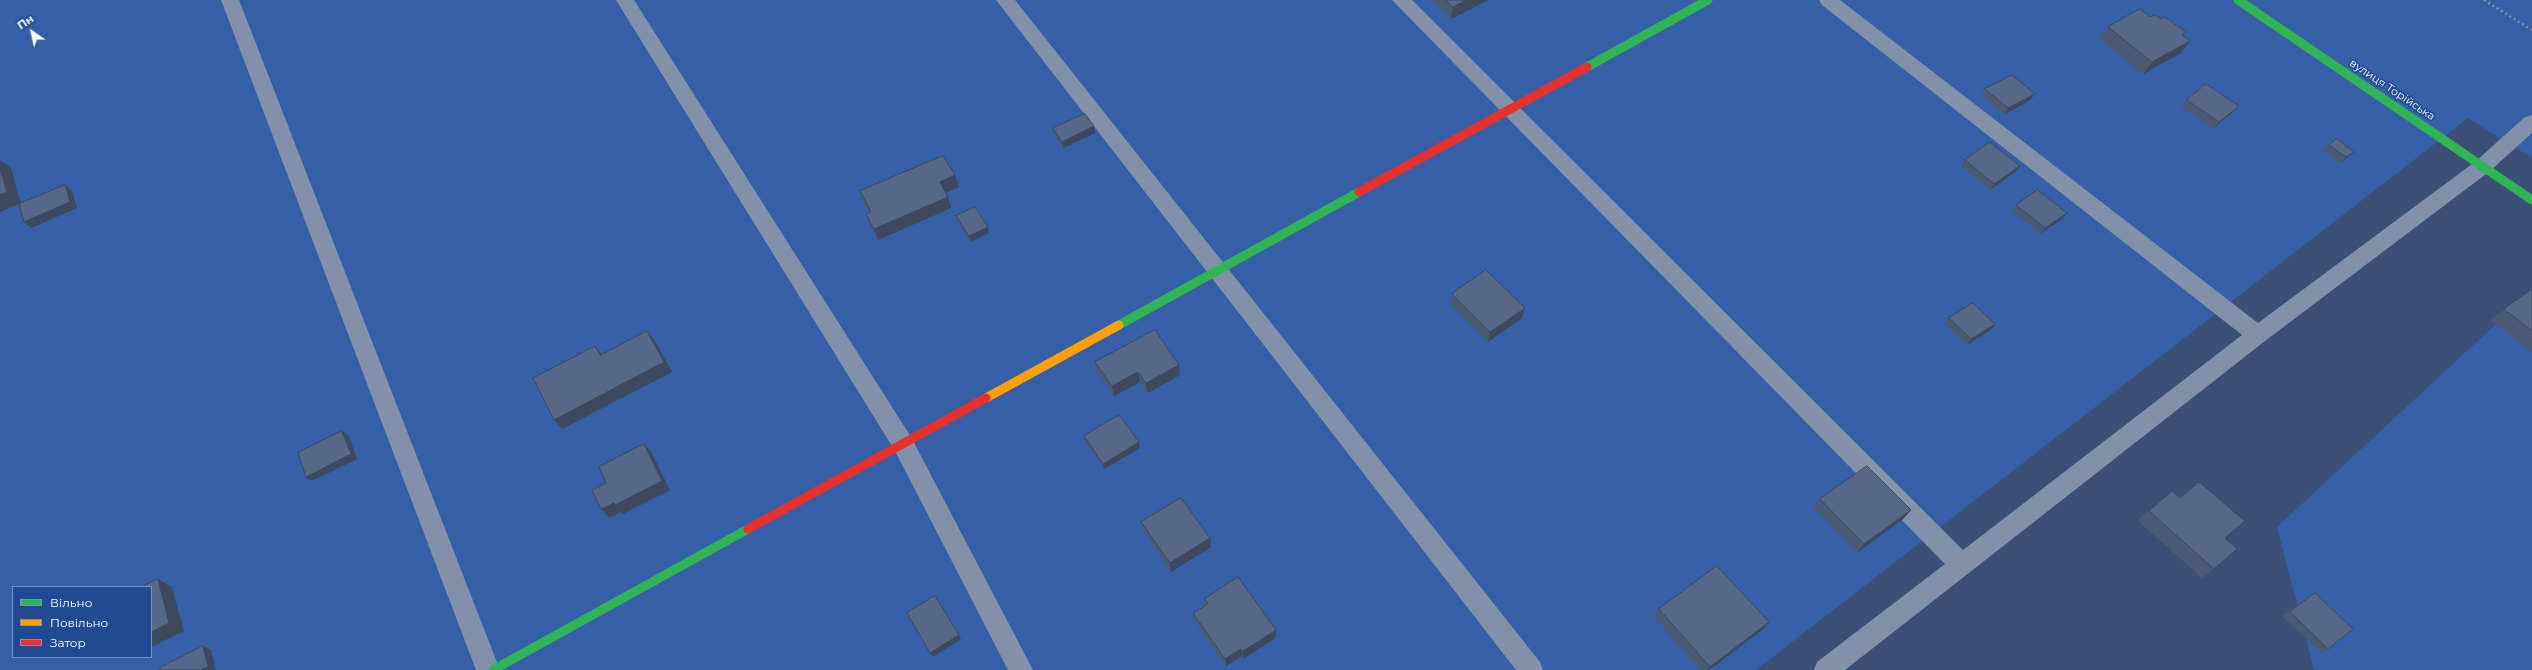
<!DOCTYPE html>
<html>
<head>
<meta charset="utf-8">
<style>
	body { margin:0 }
	#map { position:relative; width:2532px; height:670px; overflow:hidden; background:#3a5077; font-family:Montserrat,sans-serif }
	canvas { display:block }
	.legend { position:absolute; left:12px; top:586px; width:140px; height:72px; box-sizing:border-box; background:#204a91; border:1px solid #7992bd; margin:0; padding:5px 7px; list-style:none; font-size:12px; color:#fff }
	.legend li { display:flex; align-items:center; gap:8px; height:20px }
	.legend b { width:20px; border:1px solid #7992bd }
	.north { position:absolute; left:12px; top:12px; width:40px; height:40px; -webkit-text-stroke:3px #204a91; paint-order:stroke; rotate:326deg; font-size:11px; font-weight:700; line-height:16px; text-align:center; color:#fff }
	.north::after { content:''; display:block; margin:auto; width:14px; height:18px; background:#fff; clip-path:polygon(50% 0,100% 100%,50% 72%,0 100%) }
</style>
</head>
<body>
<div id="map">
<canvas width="2532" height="670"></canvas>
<ul class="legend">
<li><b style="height:5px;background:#30b455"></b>Вільно</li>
<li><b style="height:5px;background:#ff9f0a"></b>Повільно</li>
<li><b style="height:5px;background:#e5322d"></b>Затор</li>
</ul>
<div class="north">Пн</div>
</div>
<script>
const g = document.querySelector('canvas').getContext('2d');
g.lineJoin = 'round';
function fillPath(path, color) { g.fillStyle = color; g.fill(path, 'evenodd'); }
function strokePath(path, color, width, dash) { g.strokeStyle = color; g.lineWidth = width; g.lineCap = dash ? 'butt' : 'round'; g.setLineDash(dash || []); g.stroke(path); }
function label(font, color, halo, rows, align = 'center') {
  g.font = font + ' Montserrat,sans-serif'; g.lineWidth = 3; g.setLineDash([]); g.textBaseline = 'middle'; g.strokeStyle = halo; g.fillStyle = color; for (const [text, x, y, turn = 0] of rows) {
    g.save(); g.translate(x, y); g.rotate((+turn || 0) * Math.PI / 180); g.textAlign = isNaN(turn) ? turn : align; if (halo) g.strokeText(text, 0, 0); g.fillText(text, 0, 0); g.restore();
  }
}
fillPath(new Path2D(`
	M0,0h2532v158l-64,-40 -712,552h-1756zM13,587h138v70h-138z
	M2497,323l35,26v321h-218l-37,-143z`), '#3560a7');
strokePath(new Path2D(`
	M2484,0l48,30`), '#8191aa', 2.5, [2, 3]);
fillPath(new Path2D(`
	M221,0h18l261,670h-24z
	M616,0h18l277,437 122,233h-25l-113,-219z
	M996,0h19l525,662 3,8h-27z
	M1392,0h20l551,550 279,-215 -420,-330 -3,-5h21l418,323 218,-162 49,-44 7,-2v18l-42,38 -225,170 -420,329h-31l3,-8 128,-98z`), '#8191aa');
strokePath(new Path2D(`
	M2238,0l294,200
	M1587,67l121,-67
	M1119,325l240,-133
	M493,670l255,-141`), '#30b455', 9);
strokePath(new Path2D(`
	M986,398l133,-73`), '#ff9f0a', 9);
strokePath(new Path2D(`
	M1359,192l228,-125
	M748,529l238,-131`), '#e5322d', 9);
fillPath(new Path2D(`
	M1432,0h56l-37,19z
	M2150,17l33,19 -2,17 -38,21 -44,-35 9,-12z
	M1985,89l45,11 -26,15 -23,-20z
	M2187,100l52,6 -6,6 -20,16 -32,-21z
	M1094,126l1,7 -32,15 -9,-13 -1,-7z
	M2329,145l25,7 -7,6 -7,5 -17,-12z
	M1965,160l55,6 -5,6 -25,18 -29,-24z
	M959,187l-13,6 5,15 -73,32 -8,-15 -4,-11 4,-1 -6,-11 -4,-11z
	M2016,205l46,14 -22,15 -28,-23z
	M956,216l32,11 1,6 -18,9 -13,-20z
	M2531,290l1,1v61l-42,-32z
	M1452,294l70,24 -34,24 -38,-38z
	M1949,318l46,6 -4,6 -24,15 -22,-21z
	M1095,362l84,3 1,10 -32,18 -8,-11 -26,14 -17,-24z
	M1084,436l55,6 1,6 -36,21 -19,-28z
	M2199,482l26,56 -11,31 -12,9 -65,-58 35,-29 7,6z
	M1820,499l91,11 -8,9 -46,34 -44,-46z
	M1141,522l69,16 1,9 -40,25 -28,-41z
	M2315,593l13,56 -7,4 -39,-37 25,-19z
	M1205,599l71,39 -33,21 -1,-3 -16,10 -32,-45 -1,-8 12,-7z
	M1659,609l110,13 -7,8 -53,40h-9l-46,-53z`), '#4a5974');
fillPath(new Path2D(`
	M1466,0h22l-37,19 2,-12z
	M2190,41l-9,12 -38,21 9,-12z
	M2035,94l-5,6 -26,15 4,-7z
	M2239,106l-6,6 -20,16 6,-6z
	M1094,126l1,7 -32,15 -1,-6z
	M2354,152l-7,6 -7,5 6,-6z
	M0,160l11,8 10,35 -21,9z
	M2020,166l-5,6 -25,18 4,-6z
	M955,175l4,12 -16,7 -3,-12z
	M65,185l7,6 5,17 -46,20 -7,-6z
	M948,197l3,11 -73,32 -4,-11z
	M2067,213l-5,6 -22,15 5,-6z
	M988,227l1,6 -18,9 -2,-6z
	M1525,308l-3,10 -34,24 2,-10z
	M1995,324l-4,6 -24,15 4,-6z
	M647,331l8,10 17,31 -110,57 -8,-9z
	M595,346l8,10 -3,-1z
	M1179,365l1,10 -32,18 -2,-10z
	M1138,372l2,10 -26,14 -2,-10z
	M342,431l7,5 8,23 -45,22 -6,-4z
	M1139,442l1,6 -36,21 -1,-5z
	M644,444l8,9 18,37 -47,24 -2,-2 -12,6 -8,-9z
	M1911,510l-8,9 -46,34 7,-9z
	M1210,538l1,9 -40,25 -1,-9z
	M158,579l14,8 12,44 -33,16v-15z
	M1769,622l-7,8 -53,40h-2l3,-3z
	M1276,630v8l-33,21v-8z
	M959,635l2,4 -28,18 -3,-4z
	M203,646l8,4 5,20h-15z
	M1241,649l1,7 -16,10 -1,-7z`), '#3c495e');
const building = new Path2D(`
	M1446,0h20l-13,7z
	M2140,9l10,8 5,-2 6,4 4,-2 21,15 -4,3 8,6 -38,21 -44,-35z
	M2012,75l23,19 -27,14 -23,-19z
	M2206,84l33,22 -20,16 -32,-22z
	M1085,114l9,12 -32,16 -9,-14z
	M2337,139l17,13 -8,5 -17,-12z
	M1990,142l30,24 -26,18 -29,-24z
	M943,156l12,19 -15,7 8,15 -74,32 -8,-15 5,-2 -11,-21z
	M0,168l7,24 -7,3z
	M65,185l5,17 -46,20 -5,-18z
	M2038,190l29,23 -22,15 -29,-23z
	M975,207l13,20 -19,9 -13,-20z
	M1486,270l39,38 -35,24 -38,-38z
	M2531,290l1,1v40l-28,-22z
	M1973,303l22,21 -24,15 -22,-21z
	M1155,330l24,35 -33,18 -8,-11 -26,14 -17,-24z
	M647,331l17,31 -110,58 -21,-42 62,-32 5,9z
	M1119,415l20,27 -36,22 -19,-28z
	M342,431l9,23 -45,23 -8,-24z
	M644,444l18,37 -47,24 -1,-2 -13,6 -9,-19 14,-7 -7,-16z
	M1867,466l44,44 -47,34 -44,-45z
	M2199,482l46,39 -20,17 12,11 -23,20 -65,-58 23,-20 8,7z
	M1181,498l29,40 -40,25 -29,-41z
	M1717,566l52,56 -59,45 -51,-58z
	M1238,577l38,53 -33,21 -2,-2 -16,10 -32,-46 15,-9 -3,-5z
	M158,579l11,44 -18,9v-45h-9z
	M2315,593l38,36 -25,20 -38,-37z
	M935,596l24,39 -29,18 -23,-40z
	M203,646l5,21 -7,3h-41v-2z`);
fillPath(building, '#566887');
strokePath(building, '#3c495e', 1);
label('11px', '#fff', '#204a91', [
	["вулиця Торійська",2392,90,34]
]);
</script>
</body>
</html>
